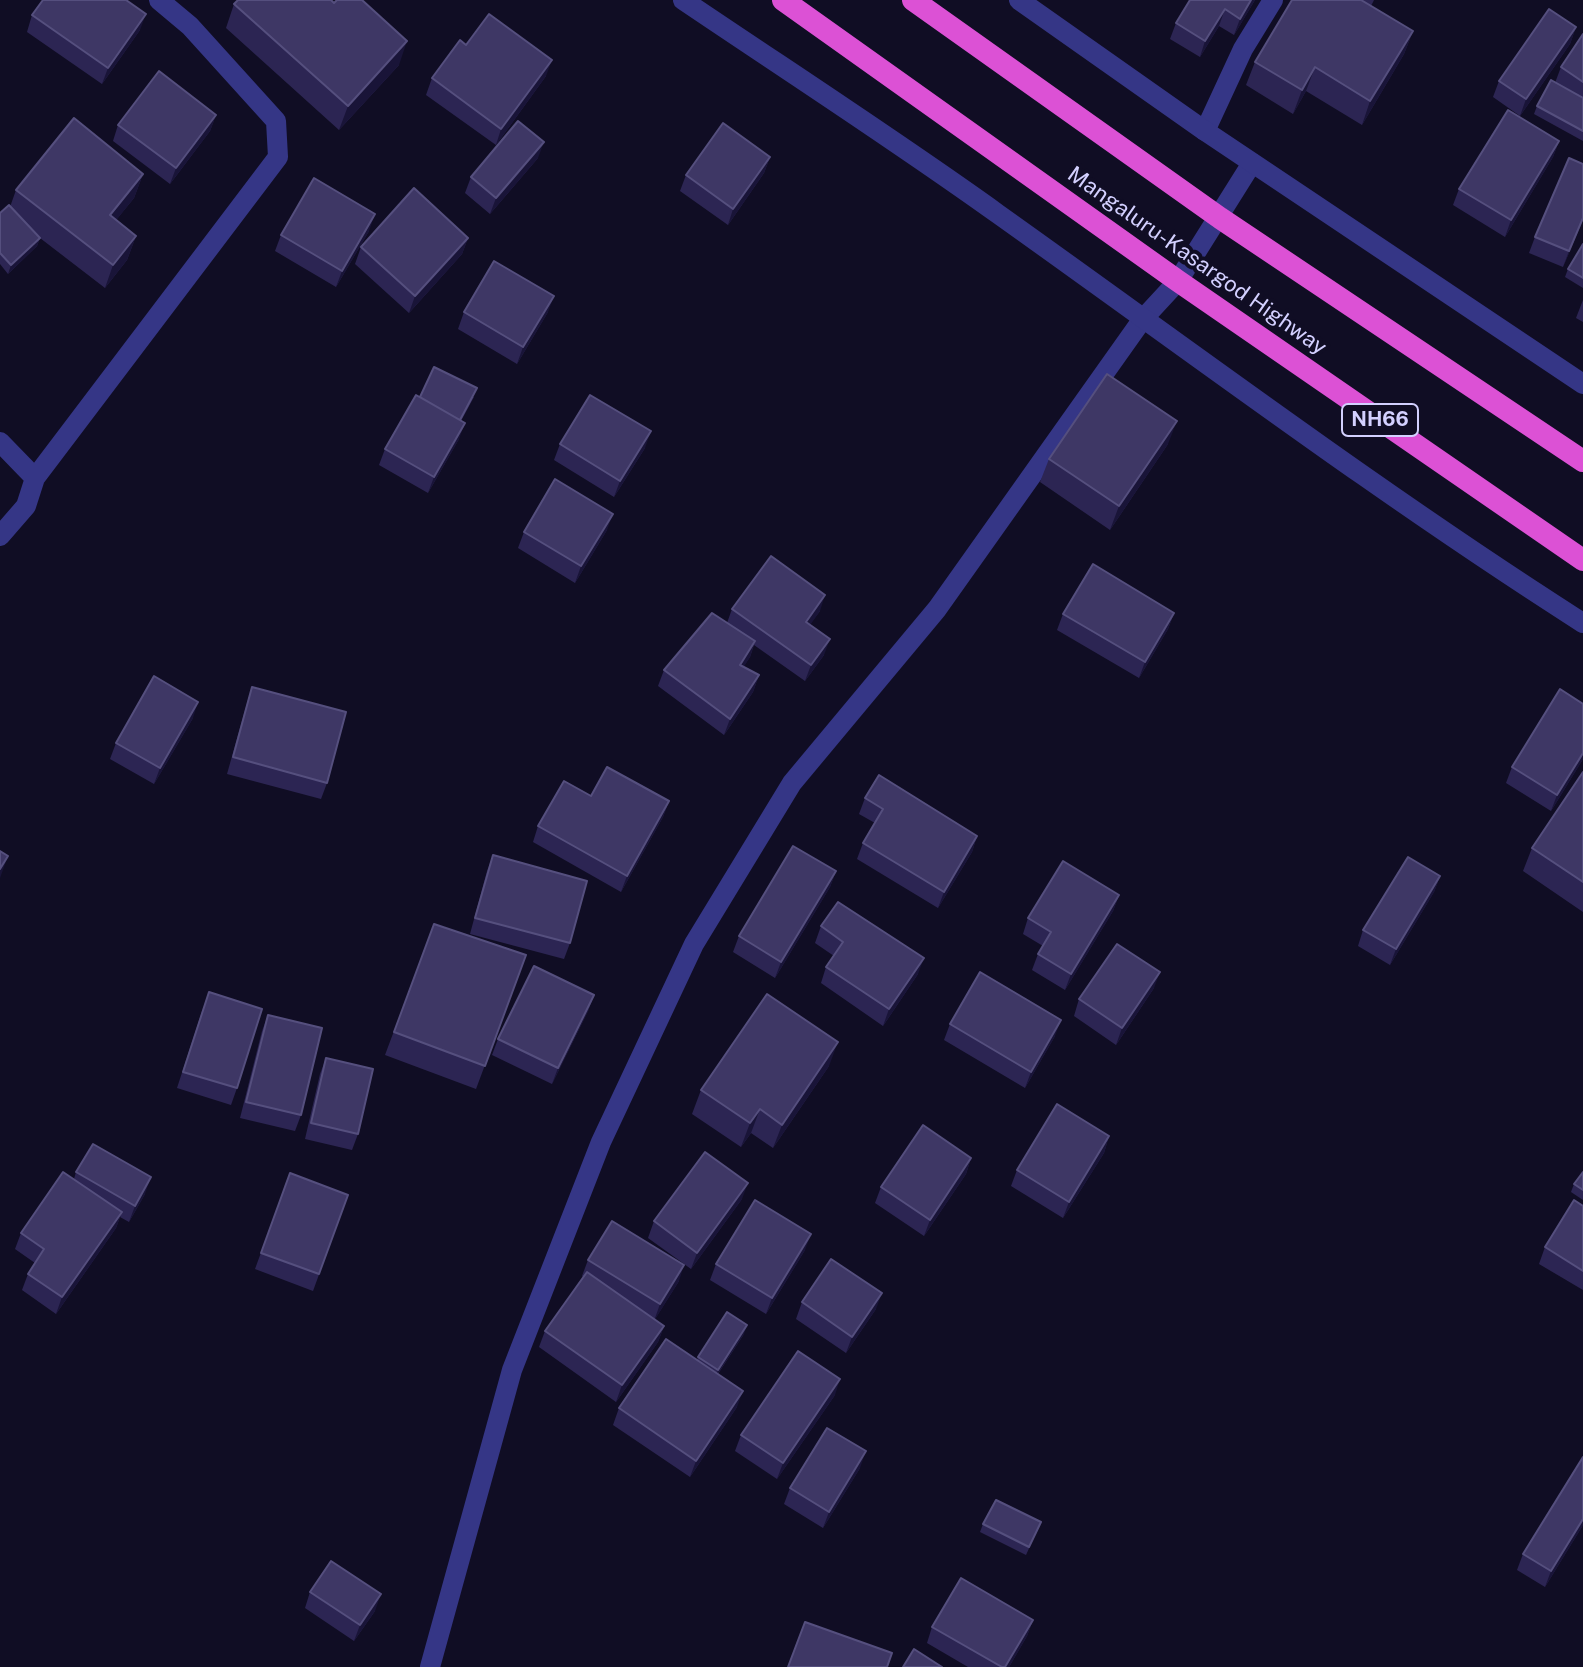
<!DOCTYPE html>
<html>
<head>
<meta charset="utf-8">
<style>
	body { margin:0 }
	canvas { display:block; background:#100d24 }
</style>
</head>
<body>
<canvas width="1583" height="1667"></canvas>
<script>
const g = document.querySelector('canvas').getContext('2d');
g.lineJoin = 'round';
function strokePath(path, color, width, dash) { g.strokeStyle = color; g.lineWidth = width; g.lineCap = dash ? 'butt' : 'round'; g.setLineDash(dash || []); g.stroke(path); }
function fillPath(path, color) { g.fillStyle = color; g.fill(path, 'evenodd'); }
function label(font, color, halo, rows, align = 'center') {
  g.font = font + ' "Public Sans",sans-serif'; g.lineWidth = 8; g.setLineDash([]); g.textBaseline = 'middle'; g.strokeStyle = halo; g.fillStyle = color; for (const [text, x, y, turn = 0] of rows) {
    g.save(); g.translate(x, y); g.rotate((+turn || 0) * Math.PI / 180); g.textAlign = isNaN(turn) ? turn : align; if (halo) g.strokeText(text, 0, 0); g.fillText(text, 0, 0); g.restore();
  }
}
strokePath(new Path2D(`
	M1205,131l38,-82 30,-49
	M0,442l35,36
	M0,536l26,-30 9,-28 243,-321 -2,-36 -86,-95 -31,-26
	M430,1667l82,-297 89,-228 93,-198 98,-161 145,-174 205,-289 36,-39 74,-118`), '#353686', 20);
strokePath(new Path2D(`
	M683,0c105,71 212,140 315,214 194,138 384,281 585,409
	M1019,0l186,131 378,253`), '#353686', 20);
strokePath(new Path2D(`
	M783,0l395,281 405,279
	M913,0l307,218 363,243`), '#dc51d5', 22);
fillPath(new Path2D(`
	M1190,0h65l-21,35 -15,-9 -19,31 -30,-18 6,-16z
	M1292,0h82l-3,6 42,25 -9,23 -42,71 -56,-34 -13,23 -47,-29 9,-23z
	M234,4l165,61 -60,65 -113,-102z
	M32,15l108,15 -38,54 -75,-52z
	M1576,27l-6,17 -50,72 -27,-19 6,-16z
	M1583,34v107l-49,-27 3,-8 18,-23 6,-16z
	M466,45l80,31 -50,69 -70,-50 6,-17z
	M216,115l-6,16 -40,53 -57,-43 5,-16z
	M1559,141l-6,16 -48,80 -52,-32 6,-16z
	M770,157l-6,16 -36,52 -48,-34 6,-16z
	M538,158l-48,56 -25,-21 6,-16z
	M1583,164v56l-20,47 -34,-14 6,-16z
	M143,174l-9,24 -18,22 20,16 -9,24 -22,28 -65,-50 -3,8 -29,28 -8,-10v-51l10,-6 6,-17z
	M369,231l-33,56 -61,-36 6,-16z
	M468,238l-6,16 -53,59 -54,-49 6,-17z
	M1583,244v44l-18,-11 3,-8z
	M1583,300v22l-7,-4z
	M464,312h84l-31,52 -59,-35z
	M420,397h54l-13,24 -2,18 -31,54 -49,-28 6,-16z
	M560,444l85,4 -31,49 -60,-37z
	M1168,444l-58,86 -70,-48 9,-23z
	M607,530l-32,53 -57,-35 6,-16z
	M732,609l88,2 -10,13 14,31 -19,26 -51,-36 -4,12 -7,10 16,8 -6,17 -29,43 -66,-49 6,-16 63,-47z
	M1174,613l-6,16 -29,49 -82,-48 6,-16z
	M252,687l75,96 -6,16 -94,-25 20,-71z
	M193,718l-39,66 -44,-25 6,-16z
	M1583,759l-32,52 -45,-28 6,-16z
	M1583,772v140l-60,-41 9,-23z
	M591,796l78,5 -6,16 -42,75 -88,-50 5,-16z
	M865,798l112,38 -5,16 -34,56 -81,-49 6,-16 12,-20 -16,-9z
	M493,855l77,88 -6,16 -94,-25 17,-63z
	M836,871l-6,16 -55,91 -42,-26 6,-16z
	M1440,876l-6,16 -44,73 -32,-19 5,-16z
	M1119,895l-6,16 -48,79 -33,-20 6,-16 5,-8 -20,-12 5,-16z
	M434,924l92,31 -50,134 -91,-34z
	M821,926l97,48 -35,52 -62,-43 5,-16 8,-11 -19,-13z
	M1154,988l-38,57 -42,-29 5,-17z
	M594,995l-6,16 -36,73 -60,-29 6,-16z
	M203,1008l34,80 -6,17 -54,-17z
	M268,1015l33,100 -6,16 -55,-13 22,-87z
	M950,1024l105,12 -30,52 -81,-48z
	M326,1058l32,76 -6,16 -47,-11 15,-65z
	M829,1066l-56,82 -22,-15 -10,14 -49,-33 9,-24z
	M1109,1136l-5,17 -41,65 -52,-32 6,-16z
	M971,1158l-5,16 -42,62 -49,-33 6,-16z
	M76,1172l69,22 -16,28 -9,-5 -4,11 -60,86 -34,-24 6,-16 7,-11 -20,-14 6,-16 53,-54z
	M1583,1172v28l-12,-8 3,-8z
	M290,1173l58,22 -35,96 -58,-22z
	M742,1199l-51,70 -43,-31 6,-17z
	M1583,1206v84l-44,-26 6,-17z
	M805,1250l-39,64 -56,-34 6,-16z
	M588,1260l91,21 -24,38 9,7 -6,16 -42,60 -77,-55 6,-16 38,-54 -1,-1z
	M802,1302l74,7 -30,44 -50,-34z
	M744,1334l-26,40 19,33 -47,70 -77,-52 6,-17 78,-48 1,-3z
	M835,1395l-58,84 -42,-28 6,-16z
	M860,1468l-37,60 -39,-24 6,-16z
	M1041,1522l-15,33 -46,-23 3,-8z
	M1583,1525l-38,62 -28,-17 6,-16z
	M310,1592l65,19 -21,30 -49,-33z
	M1033,1620l-6,16 -18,31h-41l-41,-24 5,-16z`), '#2c2553');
fillPath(new Path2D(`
	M1251,0h4l-21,35 6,-16z
	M1225,9l-6,17 -19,31 5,-16z
	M146,14l-6,16 -38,54 6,-16z
	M1576,27l-6,17 -50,72 6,-17z
	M1413,31l-9,23 -42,71 8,-24z
	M407,41l-8,24 -60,65 9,-24z
	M552,60l-6,16 -50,69 5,-16z
	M1315,67l-9,24 -13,23 9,-24z
	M216,115l-6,16 -40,53 6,-16z
	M1559,141l-6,16 -48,80 6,-17z
	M544,142l-6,16 -48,56 6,-16z
	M770,157l-6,16 -36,52 5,-16z
	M143,174l-9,24 -33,41 9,-24z
	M375,214l-6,17 -33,56 6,-16z
	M1583,218v2l-20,47 6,-16z
	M136,236l-9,24 -22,28 8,-23z
	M40,238l-3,8 -29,28 3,-9z
	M468,238l-6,16 -53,59 6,-17z
	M554,296l-6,16 -31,52 6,-17z
	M1177,421l-9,23 -58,86 9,-24z
	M465,423l-6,16 -31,54 6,-16z
	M651,431l-6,17 -31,49 6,-16z
	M613,514l-6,16 -32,53 6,-17z
	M825,595l-5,16 -19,27 5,-16z
	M1174,613l-6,16 -29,49 6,-16z
	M830,639l-6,16 -19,26 6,-16z
	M755,641l-5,16 -15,24 5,-16z
	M759,675l-6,17 -29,43 6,-16z
	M198,702l-5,16 -39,66 6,-16z
	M1583,753v6l-32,52 6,-16z
	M669,801l-6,16 -42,75 6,-16z
	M977,836l-5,16 -34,56 6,-16z
	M8,856l-8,22v-9z
	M836,871l-6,16 -55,91 6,-16z
	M1440,876l-6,16 -44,73 6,-16z
	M1119,895l-6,16 -48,79 6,-16z
	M924,958l-6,16 -35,52 6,-17z
	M1160,972l-6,16 -38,57 6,-17z
	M594,995l-6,16 -36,73 6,-16z
	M1061,1020l-6,16 -30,52 6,-16z
	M838,1042l-9,24 -56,82 9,-23z
	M760,1109l-9,24 -10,14 9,-24z
	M1109,1136l-5,17 -41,65 6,-16z
	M971,1158l-5,16 -42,62 6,-16z
	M151,1177l-6,17 -16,28 6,-16z
	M748,1183l-6,16 -51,70 6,-16z
	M122,1212l-6,16 -60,86 6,-17z
	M811,1234l-6,16 -39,64 6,-16z
	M684,1265l-5,16 -25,40 6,-17z
	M882,1293l-6,16 -30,44 6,-16z
	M747,1325l-3,9 -29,44 3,-8z
	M664,1326l-6,16 -42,60 6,-17z
	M840,1379l-5,16 -58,84 6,-16z
	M743,1391l-6,16 -47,70 6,-16z
	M866,1451l-6,17 -37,60 6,-16z
	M1583,1519v6l-38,62 6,-16z
	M381,1594l-6,17 -21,30 6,-16z
	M1033,1620l-6,16 -18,31h-4z`), '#191438');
const building = new Path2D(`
	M43,0h83l20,14 -38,54 -76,-53z
	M238,0h93l3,3 3,-3h25l45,41 -59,65 -114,-102z
	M1190,0h61l-11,19 -15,-10 -20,32 -29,-18z
	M1292,0h69l52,31 -43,70 -55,-34 -13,23 -47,-28z
	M1549,9l27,18 -50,72 -27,-18z
	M489,14l63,46 -51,69 -69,-51 28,-38 6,5z
	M1583,34v48l-22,-15z
	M159,71l57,44 -40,53 -58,-43z
	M1551,80l32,18v33l-46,-25z
	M1508,110l51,31 -48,79 -52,-31z
	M74,118l69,56 -33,41 26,21 -23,29 -97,-75z
	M518,121l26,21 -48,56 -25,-21z
	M723,123l47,34 -37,52 -47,-34z
	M1569,158l14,6v54l-14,33 -34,-14z
	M314,178l61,36 -33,57 -61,-36z
	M414,188l54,50 -53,58 -54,-49z
	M9,205l31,33 -29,27 -11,-12v-40z
	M1583,244v34l-15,-9z
	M494,261l60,35 -31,51 -59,-35z
	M434,367l43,21 -17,32 -40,-23z
	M1107,374l70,47 -58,85 -70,-47z
	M416,395l49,28 -31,54 -49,-28z
	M590,395l61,36 -31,50 -60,-37z
	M555,479l58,35 -32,52 -57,-34z
	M771,556l54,39 -19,27 24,17 -19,26 -79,-56z
	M1093,564l81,49 -29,49 -82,-48z
	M712,613l43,28 -15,24 19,10 -29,44 -66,-49z
	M154,676l44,26 -38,66 -44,-25z
	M252,687l94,25 -19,71 -94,-26z
	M1560,689l23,15v49l-26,42 -45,-28z
	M607,767l62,34 -42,75 -89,-50 26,-45 27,15z
	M1583,772v110l-51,-34z
	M879,775l98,61 -33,56 -81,-49 20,-34 -18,-11z
	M793,846l43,25 -55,91 -42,-26z
	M0,851l8,5 -8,13z
	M493,855l94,26 -17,62 -95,-25z
	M1408,857l32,19 -44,73 -33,-19z
	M1063,861l56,34 -48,79 -33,-20 13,-22 -23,-14z
	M838,902l86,56 -35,51 -63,-42 17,-25 -22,-16z
	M434,924l92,31 -41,111 -91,-34z
	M1117,944l43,28 -38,56 -43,-29z
	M534,966l60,29 -36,73 -60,-29z
	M980,972l81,48 -30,52 -81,-48z
	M209,992l53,17 -25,79 -54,-16z
	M767,994l71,48 -56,83 -22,-16 -10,14 -49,-33z
	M268,1015l54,13 -21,87 -55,-13z
	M326,1058l47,11 -15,65 -47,-11z
	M1057,1104l52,32 -40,66 -52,-32z
	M923,1125l48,33 -41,62 -49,-33z
	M93,1144l58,33 -16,29 -59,-34z
	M705,1152l43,31 -51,70 -43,-32z
	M63,1172l59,40 -60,85 -34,-23 16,-25 -23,-16z
	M1583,1172v18l-9,-6z
	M290,1173l58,22 -29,79 -58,-21z
	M755,1200l56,34 -39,64 -56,-34z
	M1574,1200l9,6v65l-38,-24z
	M612,1221l72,44 -24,39 -72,-44z
	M831,1259l51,34 -30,44 -50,-35z
	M587,1272l77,54 -42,59 -77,-54z
	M727,1312l20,13 -29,45 -20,-13z
	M666,1339l77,52 -47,70 -77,-53z
	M798,1351l42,28 -57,84 -42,-28z
	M827,1428l39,23 -37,61 -39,-24z
	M1583,1457v62l-32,52 -28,-17z
	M996,1500l45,22 -12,25 -46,-23z
	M331,1561l50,33 -21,31 -50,-33z
	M961,1578l72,42 -28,47h-3l-70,-40z
	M805,1622l87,31 -5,14h-99z
	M914,1649l28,18h-39z`);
fillPath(building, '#3e3765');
strokePath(building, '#554f7e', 2);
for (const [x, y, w] of [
	[1380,420,76]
]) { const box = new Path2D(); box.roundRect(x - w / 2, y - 16, w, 32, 6); g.fillStyle = '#100d24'; g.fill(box); strokePath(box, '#d3d0ff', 2); }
label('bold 20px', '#d3d0ff', null, [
	["NH66",1380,420]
]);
label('22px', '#d3d0ff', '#100d24', [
	["Mangaluru-Kasargod Highway",1197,261,35]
]);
</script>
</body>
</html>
